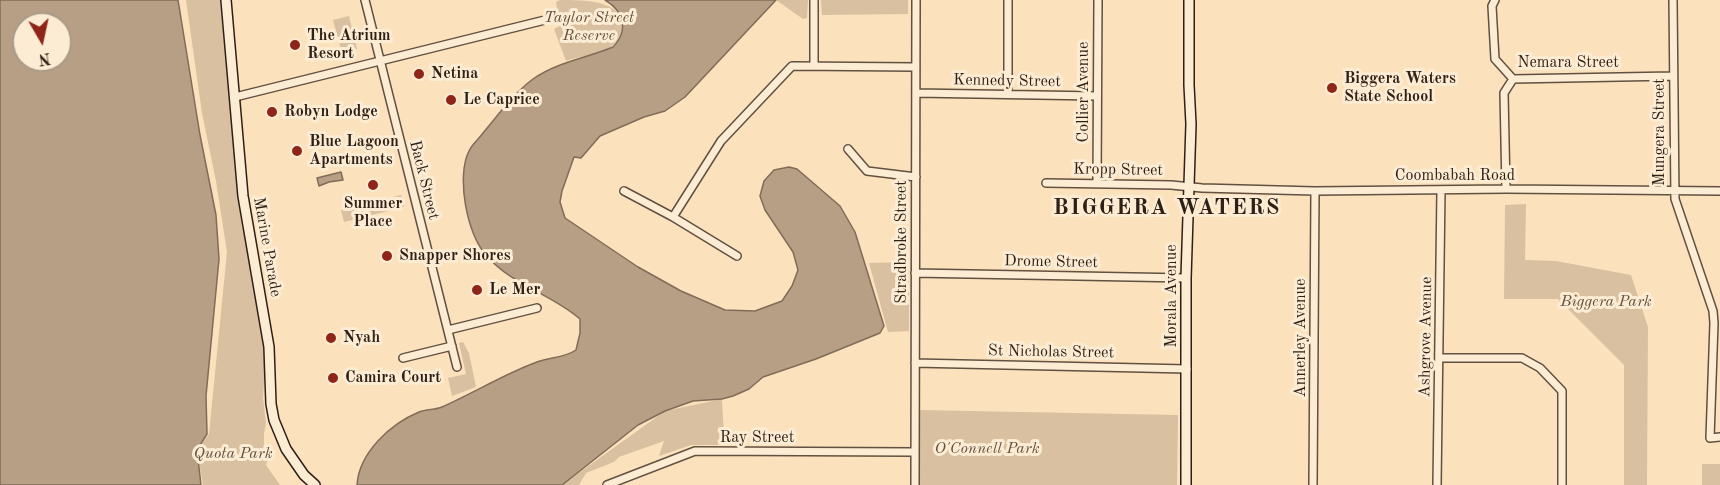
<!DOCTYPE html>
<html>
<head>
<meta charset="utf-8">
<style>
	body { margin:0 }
	#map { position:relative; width:1720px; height:485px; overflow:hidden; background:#fbe1bc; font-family:"Old Standard TT",serif }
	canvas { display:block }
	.north { position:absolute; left:12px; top:12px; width:60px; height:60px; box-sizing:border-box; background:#fcecd3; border:2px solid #aa9a88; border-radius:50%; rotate:171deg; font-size:16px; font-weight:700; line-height:24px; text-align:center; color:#2f2017 }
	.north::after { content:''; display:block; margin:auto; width:21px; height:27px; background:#8f2418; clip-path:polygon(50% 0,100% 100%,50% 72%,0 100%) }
</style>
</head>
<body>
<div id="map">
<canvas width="1720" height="485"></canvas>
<div class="north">N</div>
</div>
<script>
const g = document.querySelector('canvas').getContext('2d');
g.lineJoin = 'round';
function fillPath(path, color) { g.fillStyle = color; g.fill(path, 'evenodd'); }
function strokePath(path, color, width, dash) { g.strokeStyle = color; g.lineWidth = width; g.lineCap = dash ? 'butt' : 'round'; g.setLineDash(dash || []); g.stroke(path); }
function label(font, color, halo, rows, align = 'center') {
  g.font = font + ' "Old Standard TT",serif'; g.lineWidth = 6; g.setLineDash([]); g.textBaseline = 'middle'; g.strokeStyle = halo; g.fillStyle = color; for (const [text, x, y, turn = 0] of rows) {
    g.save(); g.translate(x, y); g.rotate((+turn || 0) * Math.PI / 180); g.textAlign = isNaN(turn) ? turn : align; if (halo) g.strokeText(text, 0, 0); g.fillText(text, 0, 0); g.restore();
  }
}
fillPath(new Path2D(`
	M186,0h34l11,98 7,102 28,151 -3,47 3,25 -2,11v13l4,11 -2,7 14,20h-77l-6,-35 12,-16 18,-182 -11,-71 -14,-68z
	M560,0c26,0 75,0 59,39 -14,17 -34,15 -53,22l-12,-32 6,-3 -4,-24z
	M776,0h32l-1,18 -4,1z
	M821,0h87v14l-86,1z
	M349,16l8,33 -15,4 -9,-33z
	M401,195l3,12 -60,15 -3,-12z
	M1526,204l-1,56 31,1 75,14 17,52 -1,158h-23v-120l-66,-66h-54l1,-94z
	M909,262v69l-21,1 -19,-69z
	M463,342l6,11 7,34 -24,9 -4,-18 18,-4 -7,-31z
	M722,399l2,38 4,5 -6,3h-31l-32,11 5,-15 -45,16 -5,5 -28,11 -7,12h-17l103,-74z
	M918,410l260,5 -1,70h-260z
	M1702,464h18v21h-18z`), '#d8c0a0');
const water = new Path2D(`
	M0,0h178l22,135 16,80 3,44 -13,137 1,38 -10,16 4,35h-201zM24,24h36v36h-36z
	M605,0h171l-91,97 -20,14 -21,6 -44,19 -19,22 -7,-1 -12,34 -2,11 5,16 73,49 43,24 44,19 30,1 27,-10 10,-15 6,-16 -5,-18 -28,-42 -5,-14 4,-15 10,-11 15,-3 8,2 43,37 15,26 29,94 -4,7 -64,26 -53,18 -14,12 -16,7 -11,3 -29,2 -28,10 -27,14 -76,60h-205c2,-32 33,-61 62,-73 8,-3 16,-2 23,-5 32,-14 62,-33 95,-45 14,-5 27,-4 39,-12l4,-17v-14c-28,-25 -69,-34 -94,-64 -19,-20 -30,-79 -17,-104 3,-7 10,-12 14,-18 16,-19 30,-39 50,-54 24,-17 54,-21 80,-32 16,-16 11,-36 -8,-47z
	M341,172l2,8 -14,2 -10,4 -2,-8z`);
fillPath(water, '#b69f84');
strokePath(water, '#806c58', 1.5);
const minor = new Path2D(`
	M365,0l92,367
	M814,0v66
	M1008,0v94
	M1495,0l-3,6 3,53 18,20 160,-3
	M1673,0l2,199 38,112 1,12 -4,115 10,-1
	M916,93l181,3
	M235,97l314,-78
	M848,149l19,22 49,6
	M1046,183l125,2 31,3 113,3 191,-2 214,2
	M1097,184l1,-184
	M1506,189l-2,-96 9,-14
	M624,191l49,26 64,39
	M673,217l48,-76 71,-75 123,1
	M915,273l271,5
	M448,330l89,-22
	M403,358l49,-12
	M1439,358h83l18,10 22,23v94
	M915,363l272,6
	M607,485l88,-34 219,1
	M915,485l1,-485
	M1313,485l2,-294
	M1437,485l4,-295`);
const secondary = new Path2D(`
	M226,0l17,196 26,151 2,57 3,16 12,29 18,26 11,10
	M1186,485v-207l5,-154 -2,-39v-85`);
strokePath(minor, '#625040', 10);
strokePath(secondary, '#2f2017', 12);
strokePath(minor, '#fcecd3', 7);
strokePath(secondary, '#fcecd3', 9);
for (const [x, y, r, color] of [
	[295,45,6,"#8f2418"],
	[419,74,6,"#8f2418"],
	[1332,88,6,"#8f2418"],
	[451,100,6,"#8f2418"],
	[272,112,6,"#8f2418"],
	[297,151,6,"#8f2418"],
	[373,185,6,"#8f2418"],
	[387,256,6,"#8f2418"],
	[477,290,6,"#8f2418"],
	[331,338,6,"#8f2418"],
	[333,378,6,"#8f2418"]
]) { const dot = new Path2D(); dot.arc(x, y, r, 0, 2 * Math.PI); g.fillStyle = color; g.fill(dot); strokePath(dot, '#fcecd3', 2); }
label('italic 16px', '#625040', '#fcecd3', [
	["Taylor Street",589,18],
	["Reserve",589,36],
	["Biggera Park",1606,302],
	["O'Connell Park",987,449],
	["Quota Park",233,454]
]);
label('bold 16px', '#2f2017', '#fcecd3', [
	["The Atrium",307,36],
	["Resort",307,54],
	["Netina",431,74],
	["Biggera Waters",1344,79],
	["State School",1344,97],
	["Le Caprice",463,100],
	["Robyn Lodge",284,112],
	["Blue Lagoon",309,142],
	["Apartments",309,160],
	["Summer",373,204,"center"],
	["Place",373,222,"center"],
	["Snapper Shores",399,256],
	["Le Mer",489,290],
	["Nyah",343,338],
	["Camira Court",345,378]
], 'left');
label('16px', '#2f2017', '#fcecd3', [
	["Nemara Street",1568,63],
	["Kennedy Street",1007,81,1],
	["Collier Avenue",1084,92,-90],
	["Mungera Street",1660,132,-90],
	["Kropp Street",1118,170,1],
	["Coombabah Road",1455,176],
	["Back Street",424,180,76],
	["Stradbroke Street",902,242,-90],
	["Marine Parade",267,247,80],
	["Drome Street",1051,262,1],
	["Morala Avenue",1172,296,-90],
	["Ashgrove Avenue",1426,337,-89],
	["Annerley Avenue",1301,338,-90],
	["St Nicholas Street",1051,352,1],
	["Ray Street",757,438]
]);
g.letterSpacing = '1.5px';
label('bold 22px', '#2f2017', '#fcecd3', [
	["BIGGERA WATERS",1167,208]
]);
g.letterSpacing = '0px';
</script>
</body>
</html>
